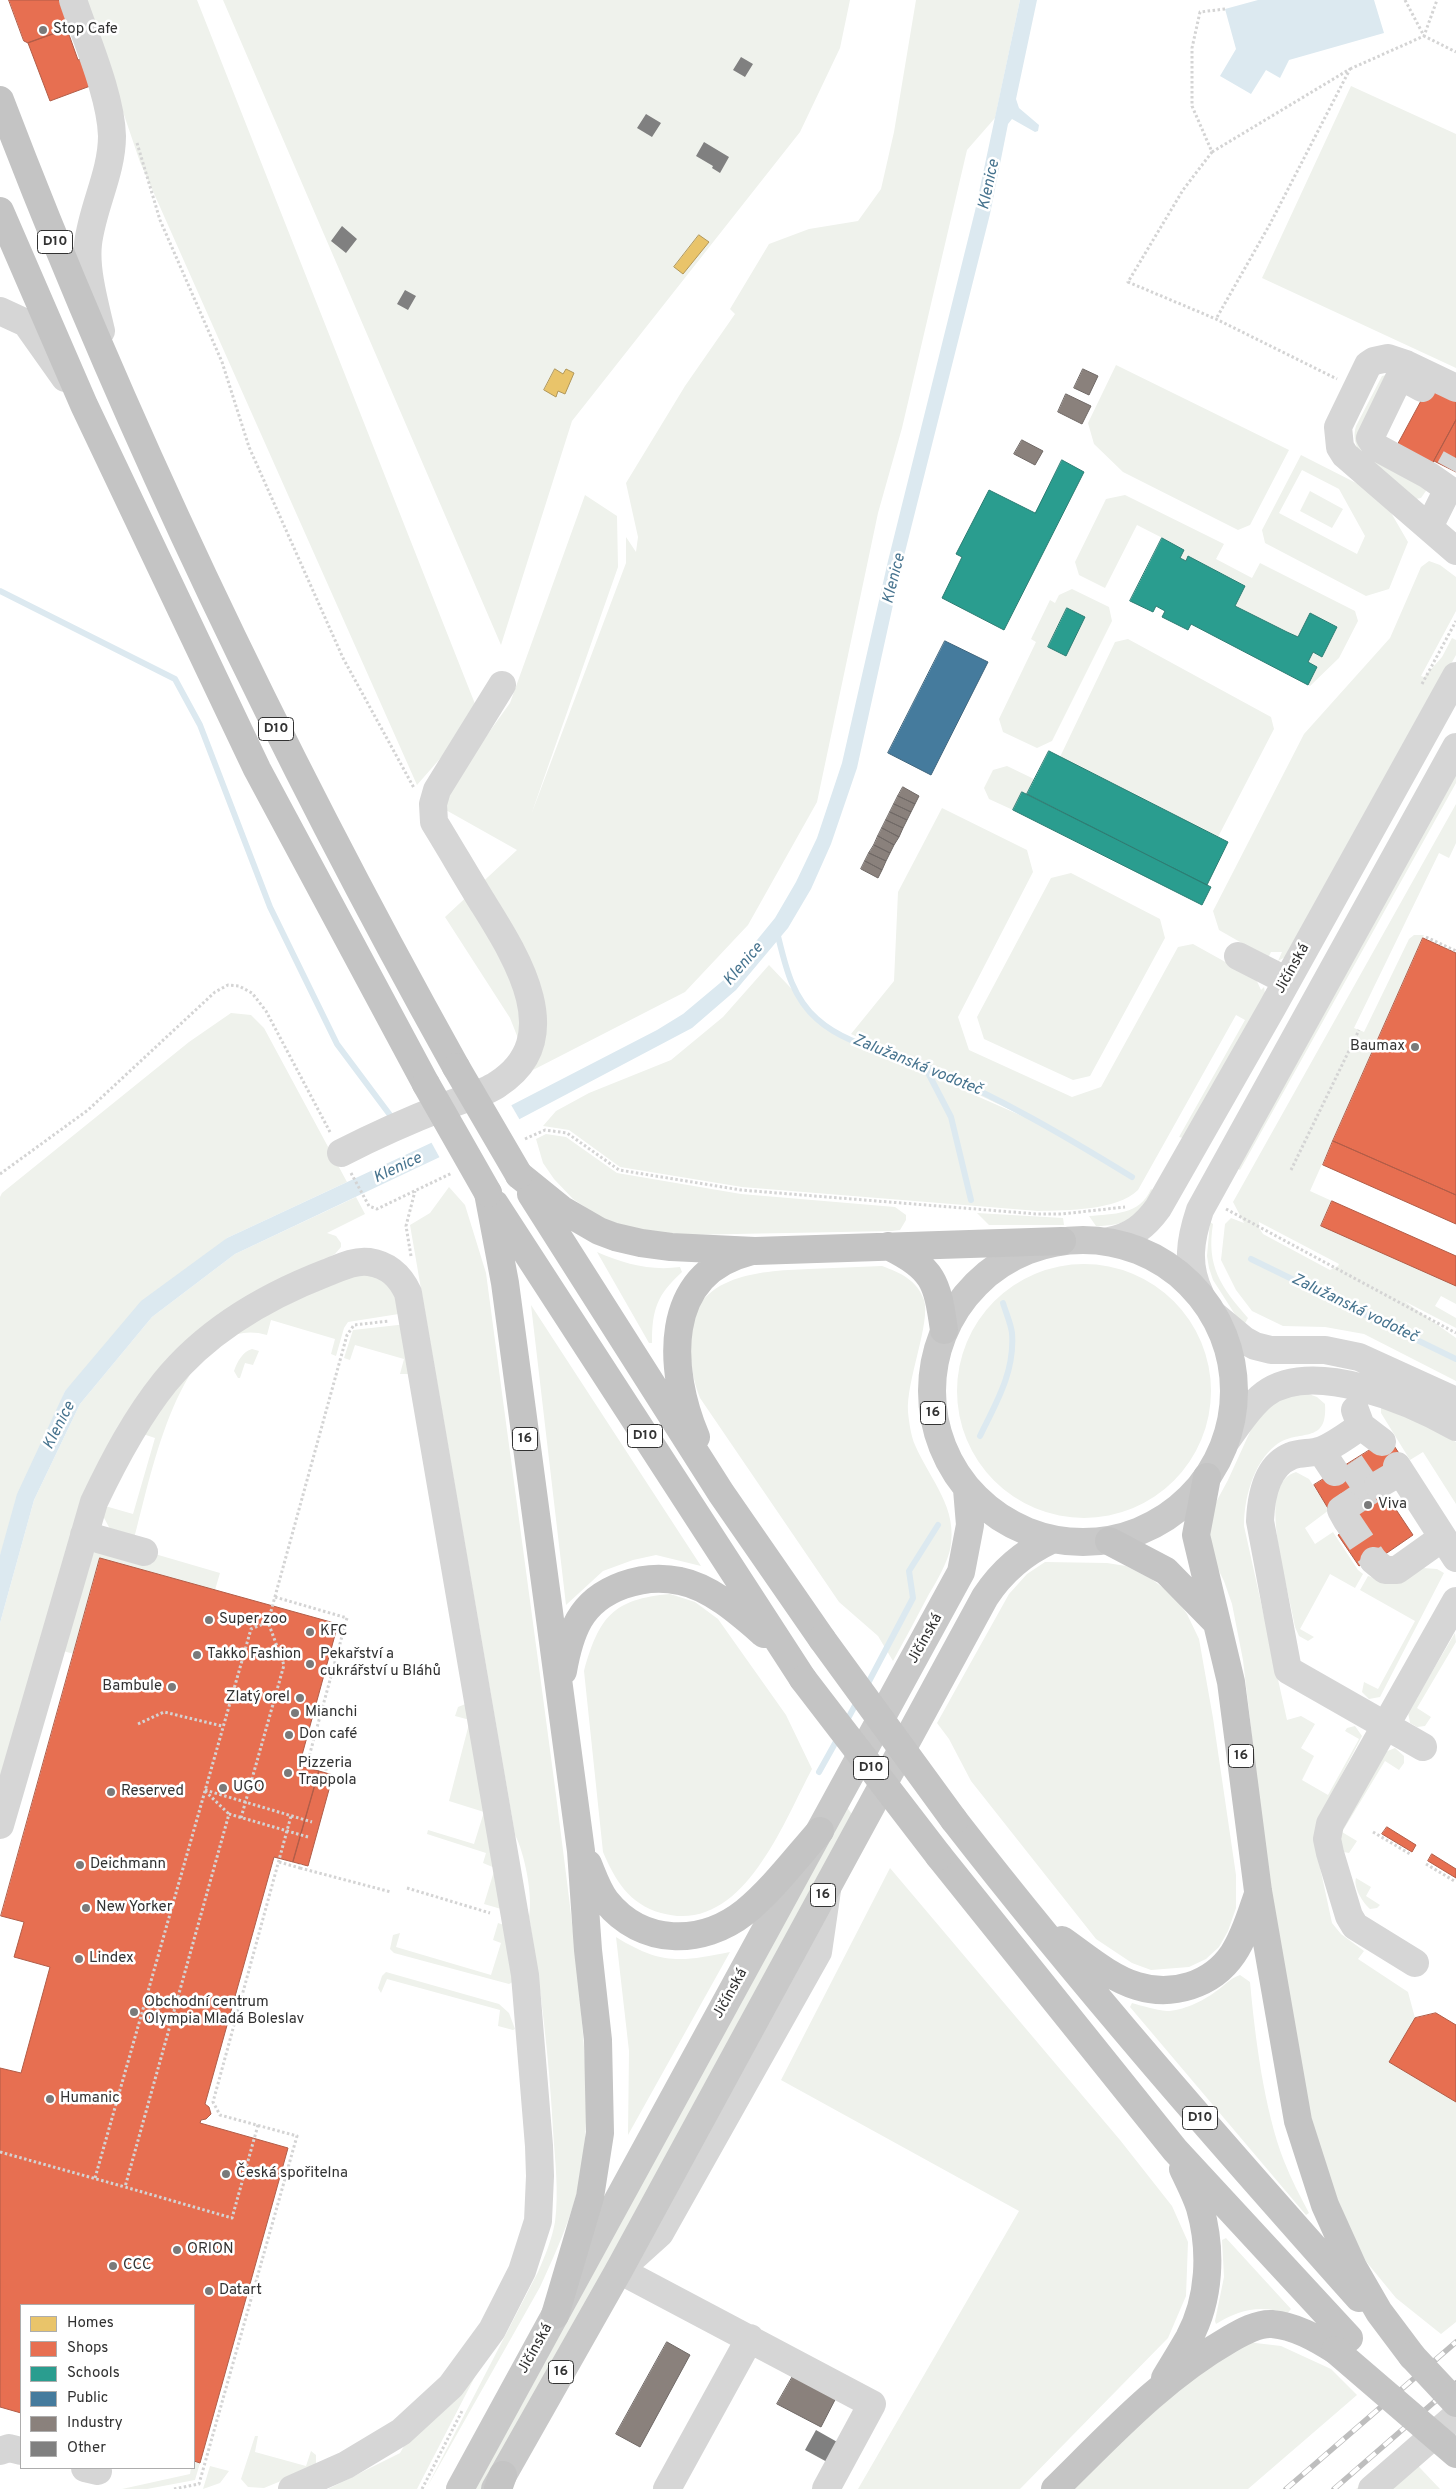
<!DOCTYPE html>
<html>
<head>
<meta charset="utf-8">
<style>
	body { margin:0 }
	#map { position:relative; width:1456px; height:2489px; overflow:hidden; background:#fff; font-family:Overpass,sans-serif }
	canvas { display:block }
	.legend { position:absolute; left:20px; top:2304px; width:175px; height:165px; box-sizing:border-box; background:#fff; border:1px solid #adadad; margin:0; padding:6px 9px; list-style:none; font-size:15px; color:#323232 }
	.legend li { display:flex; align-items:center; gap:10px; height:25px }
	.legend b { width:25px; border:1px solid #adadad }
</style>
</head>
<body>
<div id="map">
<canvas width="1456" height="2489"></canvas>
<ul class="legend">
<li><b style="height:14px;background:#e9c46a"></b>Homes</li>
<li><b style="height:14px;background:#e76f51"></b>Shops</li>
<li><b style="height:14px;background:#2a9d8f"></b>Schools</li>
<li><b style="height:14px;background:#457b9d"></b>Public</li>
<li><b style="height:14px;background:#8a817c"></b>Industry</li>
<li><b style="height:14px;background:#808080"></b>Other</li>
</ul>
</div>
<script>
const g = document.querySelector('canvas').getContext('2d');
g.lineJoin = 'round';
function fillPath(path, color) { g.fillStyle = color; g.fill(path, 'evenodd'); }
function strokePath(path, color, width, dash) { g.strokeStyle = color; g.lineWidth = width; g.lineCap = dash ? 'butt' : 'round'; g.setLineDash(dash || []); g.stroke(path); }
function label(font, color, halo, rows, align = 'center') {
  g.font = font + ' Overpass,sans-serif'; g.lineWidth = 5; g.setLineDash([]); g.textBaseline = 'middle'; g.strokeStyle = halo; g.fillStyle = color; for (const [text, x, y, turn = 0] of rows) {
    g.save(); g.translate(x, y); g.rotate((+turn || 0) * Math.PI / 180); g.textAlign = isNaN(turn) ? turn : align; if (halo) g.strokeText(text, 0, 0); g.fillText(text, 0, 0); g.restore();
  }
}
fillPath(new Path2D(`
	M85,0h112l282,714 -62,71 -277,-623z
	M223,0h627l-10,48 -40,84 -228,289 -71,224z
	M916,0h104l-25,118 -28,32 -65,278 -24,85 -61,289 -69,123 -63,67 -154,79 -21,-53 -65,-101 72,-67 -80,-45 73,-102 75,-208 32,21 1,51 -87,248 95,-252v-26l10,15 2,-15 -12,-54 59,-97 50,-72 -5,-5 39,-65 40,-15 49,-8 23,-32 13,-57z
	M1351,86l105,48v234l-194,-90z
	M1116,365l173,85 -39,75 -12,5 -115,-58 -29,-28 -6,-21z
	M1386,375l-24,55 66,58 -7,10 -5,1 -57,-47c-4,-9 -6,-16 -3,-26l26,-50z
	M1301,455l65,33 24,23 18,31 -19,47 -23,7 -101,-53 -3,-13zM1302,470l37,19 26,47 -8,18 -78,-41z
	M1310,491l33,18 -11,19 -32,-17z
	M1125,495l99,49 -8,15 36,19 8,-15 95,48 3,10 -19,37 -29,28 -2,-1v-23l5,-10 9,5 15,-31 -27,-13 -12,24 -63,-31 10,-21 -57,-29 -2,5 -6,-3 4,-9 -47,-24 -32,63 -26,-13 -4,-13 31,-63z
	M1429,561l11,4 16,12v34l-35,65 3,1 18,-20 10,-19 4,2v15l-169,301 -9,5 4,-9h-11l-3,6 -49,-28 -6,-19 91,-177 86,-96 31,-71z
	M1072,589l37,18 3,14 -60,120 -15,7 -34,-16 -4,-13 37,-77 -5,-3 19,-39 5,3 4,-8zM1067,609l18,8 -19,39 -18,-9z
	M1128,639l143,78 3,12 -56,108 -158,-80 55,-115z
	M1007,766l27,13 -7,15 -5,-2 -9,18 -24,-11 -5,-11 9,-18z
	M1456,775v8l-216,387 -3,-2z
	M1456,804v39l-7,15 -10,-5 -85,175 10,4 45,-93 5,-4h10l-114,256 22,10 -11,25 135,60v18l-15,-8 -6,10 21,12v10l-52,-27 52,37v43l-92,-47 -39,-7 -42,-1 -31,-15 -16,-21 -15,-30 4,-36 6,-6 13,5 -11,-21zM1259,1222l80,42 -1,2 -8,4 -67,-36 -4,-6z
	M942,808l85,42 6,22 -75,145 11,33 103,47 29,-10 77,-140 15,-3 63,35 5,11 3,-3 1,6 -82,145 -4,-1 66,-117 -9,-5 -98,175c-22,21 -70,20 -100,21l-296,-24 -122,-20 -51,-37 -26,-4 13,-15 33,-18 82,-33 52,-43 46,-52 55,58 21,15 193,85 -187,-89 43,-53 4,-89z
	M1071,873l89,46 5,19 -75,138 -17,4 -89,-41 -7,-22 74,-139z
	M231,1013l20,2 13,13 83,154 -120,56 -162,153 -65,164v-358l2,-4 187,-151z
	M546,1134l20,3 51,36 124,21 154,13 11,8v5l-6,10 -8,1 -209,4 -47,-4 -33,-12 -30,-20 -19,-20 -11,-16 -7,-24z
	M449,1187l16,18 21,68c23,174 47,348 70,522 9,72 19,144 25,216 4,46 8,94 3,140 -4,48 -24,93 -44,136l-114,202 112,-217c7,-16 14,-33 17,-50 4,-30 0,-62 -2,-92 -4,-72 -12,-142 -24,-213 4,-21 -4,-63 -14,-82l-105,-610 20,-12z
	M1151,1189l5,3c-16,25 -30,34 -60,34l-7,-10c24,-2 51,-1 62,-27z
	M356,1197l9,17 -38,19 9,3 5,7v4l-6,7 -107,55 -152,207 -76,263v-156l34,-123 46,-96 72,-87 83,-63z
	M977,1213l86,5 1,7h-75z
	M1210,1222l3,2c-7,42 8,63 35,94l-5,9 -30,-47 -4,-12 -2,-12z
	M597,1252c27,12 54,19 83,15l2,5c-25,23 -30,37 -30,71h-3z
	M957 1391a127 127 0 1 1 254 0a127 127 0 1 1-254 0Z
	M882,1266c19,7 35,14 42,34 7,22 -18,81 -16,112 1,10 3,24 7,33 15,35 44,63 35,105 -4,15 -13,31 -21,44 -12,23 -24,45 -36,67l-15,-25 -39,-34 -139,-204c-7,-18 -9,-33 -10,-52 -3,-71 67,-75 119,-77 25,-1 49,-2 73,-3z
	M362,1272c25,1 39,18 43,41l-57,9 -4,6 -8,28 -5,-2 4,-15 -64,-19 -4,15c-87,-25 -117,147 -133,204l-24,-10 -7,-13 2,-10 28,8 22,-76 -12,-4 -1,-4c19,-26 37,-52 59,-75 38,-39 108,-71 161,-83z
	M531,1305l170,261 -45,-11 -23,5 -30,11 -37,34z
	M407,1324l3,50h-10l4,-15 -49,-14 -5,15 -6,-2 9,-28z
	M252,1349l7,2 -6,14 -8,-2 -5,15h-2l-4,-7c3,-9 9,-20 18,-22z
	M1306,1393l11,4 8,7c3,42 -27,24 -49,41 -23,18 -32,54 -32,81l43,194 14,-4 14,8 -14,24 13,8 -12,24 26,15 31,-56 -14,-8 2,-3 8,-2 7,10 -33,63 -14,45 17,79 9,11 23,17 -6,8 50,33 7,26 -26,44 67,40v220l-15,12 -45,-36 -32,-39 -19,-34 -34,-90 -42,-253 -26,-222 -11,-56 -8,-23 -15,-30v-36l19,-35 26,-57 11,-13 18,-13z
	M1390,1405l66,37v62l-33,-52 -13,8 -29,-47v-5z
	M1296,1472l13,7 20,31 -24,18 10,16 18,-12 25,38 5,4 -8,14 -25,-14 -30,55 14,8 -6,4 -9,-5 -4,-9c-6,-35 -27,-104 -17,-136 3,-10 9,-16 18,-19z
	M98,1550l54,14 3,-10 65,19 -5,17 -115,-32 -26,96 -11,-3 28,-96z
	M1045,1562l62,1 19,3 24,12 24,18 13,18 12,25 14,79 23,157v33l-8,23 -9,16 -13,12 -17,8 -38,3 -19,-7 -36,-24 -125,-158 -22,-42 -12,-16 72,-129 18,-20z
	M1423,1568l14,1 7,4 -64,124 -11,2 -7,-7 2,-10 14,7 37,-68 -55,-31 8,-14 16,5z
	M670,1594l25,8 23,17 68,96 26,54c-30,56 -70,167 -151,144 -32,-9 -46,-33 -58,-61l-19,-181c15,-54 29,-72 86,-77z
	M1455,1633l1,9 -39,66 14,9 -6,9 -8,1 -7,-4 -2,-11z
	M468,1703l6,5 34,203 -24,-7 11,-36 -12,-5 3,-10 -59,-19 1,-4 46,14 10,-32 -35,-11 21,-81 -15,-4 3,-9z
	M1395,1748l9,8v7l-5,7 -14,-9 -43,71 15,9 -8,12 -5,-1 -6,-21 47,-79z
	M846,1806l8,11 -370,672h-14z
	M890,1868l230,272 52,66 16,36 -2,54 -18,42 -148,151h-162l161,-278 -238,-131z
	M1356,1878l15,9 -5,9 14,9 -3,3 -7,1c-7,-6 -17,-22 -14,-31z
	M498,1923l12,4 3,55 -4,2 -115,-31 -4,-4 3,-14 7,-2 -4,14 95,28 10,-32 -8,-3z
	M616,1937c45,28 65,25 114,15l-102,183 1,-84z
	M386,1972l113,32 10,9 6,16 -2,1 -15,-4 2,-16 -113,-31 -6,14 -3,-5 4,-12z
	M1240,1975l10,7c5,55 14,127 34,179 7,18 16,35 25,52l-3,2 -176,-208 2,-4c11,3 23,7 35,8 15,0 36,-10 48,-19 8,-5 15,-14 25,-17z
	M1226,2238l65,71 -4,5c-25,-10 -49,-4 -71,10l-1,-3 9,-44 -2,-37z
	M498,2332l-81,157h-89l72,-36 15,-26z
	M1247,2342l34,4 50,23 26,26 -109,94h-180l121,-112z
	M255,2436h3l-3,16 51,14 5,-15 5,4v9l-6,5 -46,19 -16,-1 -7,-8z
	M1404,2451l36,38h-84z
	M194,2461l6,2 -5,17 -48,9h-25l68,-15 1,-6h3z
	M210,2466l19,5 -9,12 -17,6z`), '#eff2ec');
fillPath(new Path2D(`
	M1020,0h17l-21,99 3,9 20,17 -1,6 -3,1 -23,-13 -4,5 -18,90 -88,350 -45,204 -26,76 -20,45 -23,39 -52,62 -44,38 -176,93 -281,133 -83,63 -72,87 -46,96 -34,123v-68l17,-61 48,-103 76,-90 86,-63 279,-130 151,-78 26,-16 43,-36 49,-60 21,-36 21,-44 25,-75 46,-202 87,-350z
	M1258,0h116l10,33 -95,27 -9,18 -14,-8 -15,24 -31,-18 16,-27 -11,-40z`), '#dce9f0');
fillPath(new Path2D(`
	M510,1103l11,19 -80,38 -11,-20z`), '#fff');
const homes = new Path2D(`
	M699,235l10,7 -26,32 -9,-7z
	M555,369l8,5 3,-5 8,4 -9,21 -7,-3 -2,6 -12,-7z`);
fillPath(homes, '#e9c46a');
strokePath(homes, '#b29859', 1);
const shops = new Path2D(`
	M9,0h50l9,25 -1,4 -39,14 -4,-2z
	M67,29l11,31 21,-8 10,27 -59,22 -22,-58z
	M1426,381l30,17v22l-26,48 -35,-19 27,-50z
	M1456,420v52l-22,-11z
	M1423,938l33,15v242l-123,-54z
	M1333,1141l123,54v29l-133,-59z
	M1332,1201l124,55v30l-135,-60z
	M1389,1438l15,23 -22,30 -31,21 -22,-2 -15,-25z
	M1383,1490l30,45 -45,31 -3,-4 -6,4 -21,-31 6,-4 7,-19z
	M100,1558l238,66 -39,142 20,5 -26,91 -19,-5 -69,247 4,3 2,7 -5,5 -5,1 -1,3 88,25 -88,315 -6,-2v-156h-173v108l-21,-6v-339l21,5 29,-106 -36,-10 10,-35 -23,-6z
	M319,1771l14,4 -25,91 -15,-4z
	M1387,1827l29,18 -4,7 -30,-18z
	M1432,1854l24,15v9l-28,-17z
	M1436,2013l20,12v77l-67,-40 26,-44z`);
fillPath(shops, '#e76f51');
strokePath(shops, '#b15d48', 1);
const schools = new Path2D(`
	M1062,460l22,12 -80,158 -62,-32 20,-41 -6,-3 33,-64 46,23z
	M1162,538l22,12 -4,8 6,3 2,-5 57,30 -10,20 52,26 11,5 12,-24 27,14 -15,30 -9,-5 -5,10 9,5 -9,18 -117,-61 -3,6 -26,-13 3,-6 -9,-5 -3,6 -23,-11z
	M1067,608l18,9 -19,39 -18,-9z
	M1049,751l179,91 -21,43 -180,-91z
	M1022,792l189,95 -9,18 -189,-95z`);
fillPath(schools, '#2a9d8f');
strokePath(schools, '#2c7d73', 1);
const public = new Path2D(`
	M945,641l43,21 -57,113 -43,-22z`);
fillPath(public, '#457b9d');
strokePath(public, '#3f657d', 1);
const industry = new Path2D(`
	M1083,369l15,7 -9,19 -15,-7z
	M1066,394l25,12 -9,18 -24,-12z
	M1022,440l21,11 -8,14 -21,-11z
	M903,787l16,9 -4,8 -17,-8z
	M898,796l17,8 -4,8 -17,-8z
	M894,804l17,8 -4,8 -17,-8z
	M890,812l17,8 -4,8 -17,-8z
	M886,820l17,8 -4,9 -17,-9z
	M882,828l17,9 -5,8 -16,-9z
	M878,836l16,9 -4,8 -16,-8z
	M874,845l16,8 -4,8 -17,-8z
	M869,853l17,8 -4,9 -17,-9z
	M865,861l17,9 -4,8 -17,-9z
	M667,2342l23,13 -50,92 -24,-13z
	M797,2369l42,23 -18,35 -44,-23z`);
fillPath(industry, '#8a817c');
strokePath(industry, '#706966', 1);
strokePath(new Path2D(`
	M0,591l175,88 25,46 70,182 67,137 53,71
	M777,932c8,32 14,64 40,87 30,27 72,32 108,47 72,30 140,70 207,111
	M924,1065l27,52 20,83
	M1251,1259l205,100
	M980,1436c16,-33 35,-64 32,-103 -1,-9 -6,-20 -9,-30
	M866,1687l47,-89 -4,-27 29,-46
	M846,1722l12,-22
	M819,1772l19,-34`), '#dce9f0', 6);
fillPath(new Path2D(`
	M741,57l12,7 -8,13 -12,-7z
	M646,114l15,9 -9,14 -15,-9z
	M704,142l25,15 -9,16 -8,-5 1,-2 -17,-10z
	M342,226l15,13 -11,14 -15,-12z
	M405,290l11,6 -8,14 -11,-6z
	M816,2430l23,13 -10,20 -24,-13z`), '#808080');
strokePath(new Path2D(`
	M1450,469l6,-11
	M1350,1463l19,28
	M1347,1506l31,-21
	M1346,1519l28,42`), '#d6d6d6', 28, [28, 14]);
strokePath(new Path2D(`
	M1405,0l19,36 32,16
	M1225,9l-25,3 -8,36v58l20,46 -29,38 -55,92 88,37 121,60
	M1350,69l74,-33 13,-36
	M137,143l23,77 62,142 27,85 94,211 71,130
	M1212,152l138,-83 -80,155 -54,95
	M1422,684l34,-63
	M1426,937l30,14
	M525,1139l20,-9 22,3 52,37 122,20 296,24h25l63,-7
	M1291,1170l68,-140
	M351,1173l18,33 8,3 75,-36
	M0,1174l88,-64 127,-118 13,-7 11,1 13,7 14,18 64,121
	M1226,1209l230,124
	M411,1256l-5,-30 9,-35
	M275,1597l72,21 -40,146 19,5v4
	M138,1724l26,-12 58,14
	M205,1790l107,32
	M205,1791l24,23
	M241,1818l43,-153 -16,-43
	M1373,1832l37,22
	M279,1862l21,6v-4
	M1426,1864l30,18
	M300,1868l91,24
	M407,1888l83,25
	M258,2125l-26,93 -107,-31 104,-373 79,23
	M0,2152l125,35
	M95,2178l156,-549 17,-7 79,-287 7,-10 35,-4
	M174,2489l25,-5 98,-348 -77,-21 -7,-13 78,-286
	M422,2489l41,-80`), '#d4d4d4', 3, [2.5, 2.5]);
strokePath(new Path2D(`
	M73,0c13,39 38,96 39,136 0,37 -20,72 -24,108 -3,26 7,61 13,87
	M0,311l26,12 39,55
	M1406,364l50,24
	M1400,376l6,-12 -18,-6 -14,3 -6,4 -30,62 2,20 5,8 111,96
	M1422,388l-22,-12 -30,62 6,9 52,28 20,14 -19,38
	M1238,956l49,25
	M341,1153c35,-18 69,-33 105,-47 16,-7 38,-12 52,-22 72,-47 16,-131 -17,-184 -16,-26 -31,-52 -47,-78l-1,-18 4,-14 65,-105
	M1109,1241c22,-4 36,-15 49,-33l114,-200 184,-332
	M1200,1294c-14,-29 -10,-54 0,-84l256,-463
	M1214,1315l30,25 11,6 16,4h54l34,7 97,44
	M1355,1410l6,16 21,16
	M1361,1426c-12,8 -26,19 -39,24 -10,4 -22,2 -31,6 -25,10 -30,41 -31,65l28,149 135,77
	M1226,1441c11,-15 23,-35 39,-47 48,-35 145,7 191,33
	M1321,1451l14,21
	M1397,1466l59,92
	M1378,1485l22,-13
	M1346,1519l-5,-9 6,-4
	M84,1535l60,17
	M1374,1561l11,9h12l45,-32
	M0,1825l94,-323c20,-42 42,-84 71,-120 42,-52 99,-85 161,-109 13,-5 28,-13 43,-11 20,3 31,14 39,31l117,682 14,171 1,30 -2,45 -16,50 -30,59 -41,56 -50,46 -55,33 -54,24
	M1415,1963l-60,-37 -6,-10 -19,-63 -3,-14 3,-15 126,-223
	M0,2451l9,-3 12,3
	M85,2468l13,3
	M667,2489l83,-151
	M826,2489l46,-85 -253,-134 41,-37 158,-281 9,-62
	M1372,2489l84,-73`), '#d6d6d6', 28);
strokePath(new Path2D(`
	M932 1391a151 151 0 1 1 302 0a151 151 0 1 1-302 0Z
	M460,2489l501,-917 9,-47 -3,-36
	M495,2489l124,-219 366,-673c17,-26 38,-44 66,-57`), '#c9c9c9', 28);
strokePath(new Path2D(`
	M0,100c128,336 281,653 456,967
	M0,211l84,194 173,364 169,315
	M519,1175l42,34 38,22 16,6 26,6 30,4 84,4 307,-10
	M488,1193l17,90 76,568 7,99 10,90 2,93 -10,64 -35,118
	M531,1194l190,299 101,146
	M495,1204l308,475
	M888,1246c46,23 49,35 56,84
	M696,1437c-28,-66 -35,-163 53,-185
	M1207,1477l-11,58 35,147 27,209 40,230 27,84 28,62 26,45 33,44
	M1109,1541l57,30 49,50
	M563,1671c3,-17 7,-35 16,-51 19,-33 65,-47 101,-39 31,6 61,33 84,53
	M954,1820c128,165 266,322 405,478
	M939,1856l236,294 174,188
	M588,1864c5,12 10,27 18,37 36,45 96,45 139,11 28,-23 51,-54 75,-81
	M1062,1940c23,16 48,38 75,46 35,11 75,-1 96,-32 12,-18 18,-40 25,-60
	M1165,2378c8,-13 16,-26 24,-40 21,-39 23,-88 11,-130 -4,-13 -11,-26 -17,-39
	M498,2489l5,-14
	M1055,2489c55,-54 107,-111 175,-150 12,-7 28,-16 42,-15 23,2 44,14 63,26`), '#c4c4c4', 28);
const rail = new Path2D(`
	M1286,2489l170,-147
	M1334,2489l122,-106`);
strokePath(rail, '#bebebe', 5.5);
strokePath(rail, '#fff', 4, [11]);
strokePath(new Path2D(`
	M456,1067l63,108
	M426,1084l62,109
	M822,1639l132,181
	M803,1679l136,177
	M1335,2350l121,104
	M1412,2356l44,47`), '#c4c4c4', 28);
for (const [x, y, r, color] of [
	[43,30,5,"#7a7a7a"],
	[1415,1047,5,"#7a7a7a"],
	[1368,1505,5,"#7a7a7a"],
	[209,1620,5,"#7a7a7a"],
	[310,1632,5,"#7a7a7a"],
	[197,1655,5,"#7a7a7a"],
	[310,1664,5,"#7a7a7a"],
	[172,1687,5,"#7a7a7a"],
	[300,1698,5,"#7a7a7a"],
	[295,1713,5,"#7a7a7a"],
	[289,1735,5,"#7a7a7a"],
	[288,1773,5,"#7a7a7a"],
	[223,1788,5,"#7a7a7a"],
	[111,1792,5,"#7a7a7a"],
	[80,1865,5,"#7a7a7a"],
	[86,1908,5,"#7a7a7a"],
	[79,1959,5,"#7a7a7a"],
	[134,2012,5,"#7a7a7a"],
	[50,2099,5,"#7a7a7a"],
	[226,2174,5,"#7a7a7a"],
	[177,2250,5,"#7a7a7a"],
	[113,2266,5,"#7a7a7a"],
	[209,2291,5,"#7a7a7a"]
]) { const dot = new Path2D(); dot.arc(x, y, r, 0, 2 * Math.PI); g.fillStyle = color; g.fill(dot); strokePath(dot, '#fff', 2); }
for (const [x, y, w] of [
	[55,242,35],
	[276,729,35],
	[933,1413,25],
	[645,1436,35],
	[525,1439,25],
	[1241,1756,25],
	[871,1768,35],
	[823,1895,25],
	[1200,2118,35],
	[561,2372,25]
]) { const box = new Path2D(); box.roundRect(x - w / 2, y - 11.5, w, 23, 4); g.fillStyle = '#fff'; g.fill(box); strokePath(box, '#323232', 1); }
label('bold 14px', '#323232', null, [
	["D10",55,242],
	["D10",276,729],
	["16",933,1413],
	["D10",645,1436],
	["16",525,1439],
	["16",1241,1756],
	["D10",871,1768],
	["16",823,1895],
	["D10",1200,2118],
	["16",561,2372]
]);
label('15px', '#323232', '#fff', [
	["Stop Cafe",53,30],
	["Baumax",1405,1047,"right"],
	["Viva",1378,1505],
	["Super zoo",219,1620],
	["KFC",320,1632],
	["Takko Fashion",207,1655],
	["Pekařství a",320,1655],
	["cukrářství u Bláhů",320,1672],
	["Bambule",162,1687,"right"],
	["Zlatý orel",290,1698,"right"],
	["Mianchi",305,1713],
	["Don café",299,1735],
	["Pizzeria",298,1764],
	["Trappola",298,1781],
	["UGO",233,1788],
	["Reserved",121,1792],
	["Deichmann",90,1865],
	["New Yorker",96,1908],
	["Lindex",89,1959],
	["Obchodní centrum",144,2003],
	["Olympia Mladá Boleslav",144,2020],
	["Humanic",60,2099],
	["Česká spořitelna",236,2174],
	["ORION",187,2250],
	["CCC",123,2266],
	["Datart",219,2291]
], 'left');
label('15px', '#323232', '#fff', [
	["Jičínská",1293,969,-61],
	["Jičínská",926,1639,-61],
	["Jičínská",731,1994,-61],
	["Jičínská",536,2349,-61]
]);
label('italic 16px', '#46738e', '#fff', [
	["Klenice",990,185,-78],
	["Klenice",895,579,-76],
	["Klenice",744,965,-49],
	["Zalužanská vodoteč",917,1066,22],
	["Klenice",398,1169,-25],
	["Zalužanská vodoteč",1354,1309,26],
	["Klenice",60,1426,-63]
]);
</script>
</body>
</html>
